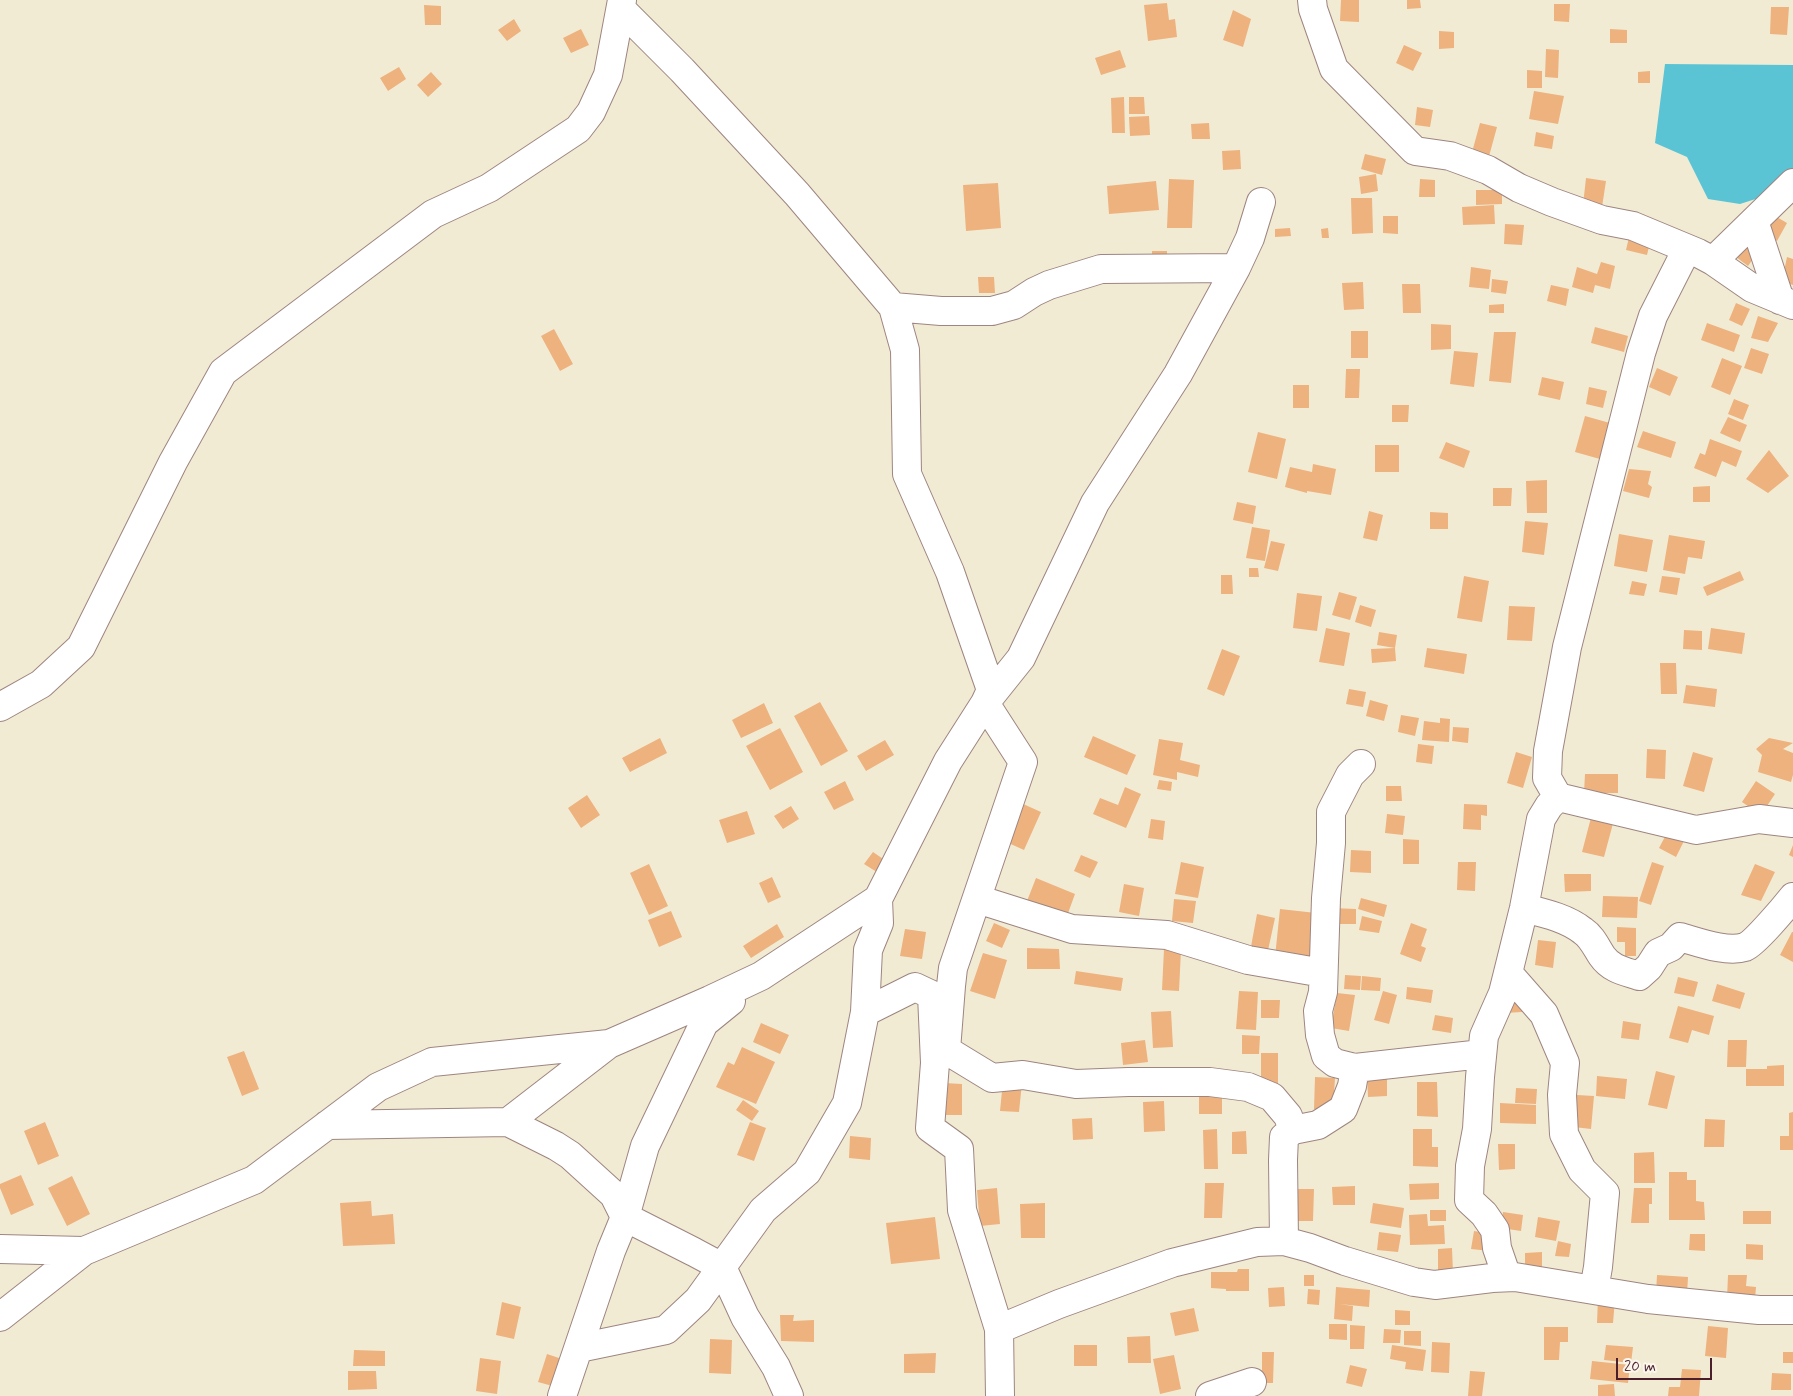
<!DOCTYPE html>
<html>
<head>
<meta charset="utf-8">
<style>
	body { margin:0 }
	#map { position:relative; width:1793px; height:1396px; overflow:hidden; background:#f2ebd4; font-family:Mynerve,sans-serif }
	canvas { display:block }
	.scale { position:absolute; left:1616px; top:1358px; width:96px; height:22px; box-sizing:border-box; border:2px solid #4a1f2b; border-top:0; padding-left:6px; font-size:15px; line-height:18px; white-space:nowrap; color:#4a1f2b; -webkit-text-stroke:4px #fbf7ec; paint-order:stroke }
</style>
</head>
<body>
<div id="map">
<canvas width="1793" height="1396"></canvas>
<div class="scale">20 m</div>
</div>
<script>
const g = document.querySelector('canvas').getContext('2d');
g.lineJoin = 'round';
function fillPath(path, color) { g.fillStyle = color; g.fill(path, 'evenodd'); }
function strokePath(path, color, width, dash) { g.strokeStyle = color; g.lineWidth = width; g.lineCap = dash ? 'butt' : 'round'; g.setLineDash(dash || []); g.stroke(path); }
fillPath(new Path2D(`
	M1665,64l128,1v107l-25,23 -28,9 -32,-5 -21,-42 -32,-14z`), '#5ac4d5');
fillPath(new Path2D(`
	M1341,0h18v22l-19,-1z
	M1407,0h13l1,8 -14,1z
	M1167,3l2,17 6,-1 2,18 -29,4 -4,-36z
	M1554,4h16l-1,18 -15,-1z
	M424,5l17,1v19h-16z
	M1771,7h18l-2,28 -17,-1z
	M1233,10l18,9 -8,28 -20,-7z
	M514,19l7,12 -14,10 -9,-11z
	M581,29l8,16 -18,8 -8,-15z
	M1610,29l17,1v13h-17z
	M1439,31l15,1v16l-15,1z
	M1404,45l18,8 -9,18 -17,-8z
	M1546,49l13,1 -1,28 -13,-1z
	M1120,50l6,17 -25,8 -6,-17z
	M399,67l7,12 -18,12 -8,-13z
	M1527,70l15,1v17h-15z
	M1650,71v12h-12v-11z
	M431,72l11,12 -14,13 -11,-12z
	M1534,91l30,5 -6,28 -29,-5z
	M1124,97l1,36h-13l-1,-35z
	M1129,97h15l1,17h-16z
	M1417,107l16,3 -3,17 -15,-2z
	M1149,116l1,19 -20,1 -1,-19z
	M1209,123l1,16h-18l-1,-15z
	M1480,123l17,4 -9,33 -17,-4z
	M1536,132l18,4 -2,13 -18,-3z
	M1240,150l1,19 -18,1 -1,-19z
	M1365,154l21,5 -4,16 -21,-6z
	M1376,174l2,17 -17,3 -2,-17z
	M1586,178l20,3 -4,26 -19,-2z
	M1169,179l25,1 -2,48h-25z
	M1420,179l15,1v17h-16z
	M1156,181l3,29 -50,4 -2,-28z
	M998,183l3,45 -35,3 -3,-46z
	M1476,190h26v14l-26,1z
	M1351,198h21l1,35 -21,1z
	M1494,205l1,19 -32,1 -1,-18z
	M1770,213l17,10 -10,18 -17,-10z
	M1383,216h15v18l-15,-1z
	M1505,224l19,1 -2,20 -18,-1z
	M1290,228l1,8 -16,1v-8z
	M1328,228l1,10h-7l-1,-9z
	M1748,231l17,11 -17,24 -16,-12z
	M1630,233l21,5 -4,17 -21,-5z
	M1152,251h15v12h-15z
	M1787,257l6,2v26l-11,-4z
	M1601,262l14,4 -5,23 -15,-4 -2,8 -21,-6 5,-20 20,7z
	M1471,267l20,3 -2,19 -20,-2z
	M978,277h16l1,16h-16z
	M1492,279l16,2 -2,13 -15,-2z
	M1363,282l1,27 -20,1 -2,-27z
	M1402,284h18l1,29h-18z
	M1551,285l18,4 -3,17 -19,-5z
	M1736,303l14,6 -8,17 -13,-6z
	M1504,304v9h-15v-8z
	M1758,316l20,7 -10,19 -17,-4z
	M1707,323l33,12 -6,17 -33,-12z
	M1431,324l20,1v24l-20,1z
	M1595,327l33,9 -4,16 -33,-9z
	M554,329l19,35 -13,7 -19,-35z
	M1351,331h17v27h-17z
	M1494,332h22l-5,51 -22,-2z
	M1751,348l18,6 -7,20 -18,-6z
	M1454,351l24,2 -4,34 -24,-3z
	M1722,358l20,8 -12,29 -19,-8z
	M1657,368l21,9 -8,19 -21,-9z
	M1346,369h14l-1,29h-14z
	M1542,377l22,5 -4,18 -22,-5z
	M1293,385h16v23h-16z
	M1589,387l18,4 -4,17 -17,-4z
	M1734,399l15,6 -6,15 -15,-6z
	M1392,405h17l-1,17h-16z
	M1585,416l32,9 -10,36 -32,-9z
	M1728,417l19,8 -7,17 -20,-9z
	M1643,431l33,11 -5,16 -34,-11z
	M1258,432l28,7 -9,40 -29,-7z
	M1710,439l32,12 -6,16 -14,-6 -6,16 -22,-9 6,-15 5,2z
	M1446,442l24,9 -6,17 -25,-10z
	M1375,445h24v27h-24z
	M1769,450l20,26 -21,17 -22,-14z
	M1313,464l23,5 -5,26 -24,-4v2l-22,-6 5,-20 22,5z
	M1629,469l22,2 -3,13 4,3 -3,11 -26,-7z
	M1547,480v33h-20l-1,-32z
	M1710,486v16h-17v-15z
	M1493,488h19l-1,18h-18z
	M1237,502l19,4 -3,18 -20,-4z
	M1369,511l14,4 -6,26 -14,-3z
	M1430,512l18,1v16h-18z
	M1525,521l23,2 -4,32 -22,-3z
	M1252,527l18,3 -5,31 -19,-3z
	M1619,534l34,6 -6,32 -33,-6z
	M1669,535l36,6 -3,18 -14,-2 -3,17 -22,-4z
	M1271,541l14,3 -7,27 -14,-3z
	M1249,568h9l1,9h-10z
	M1740,571l4,9 -37,16 -4,-9z
	M1221,575h11l1,19h-12z
	M1464,576l25,5 -7,41 -25,-4z
	M1662,576l18,2 -3,17 -18,-3z
	M1632,581l15,3 -3,12 -15,-2z
	M1339,592l18,5 -7,23 -18,-5z
	M1297,593l25,3 -5,35 -24,-3z
	M1360,605l16,5 -5,17 -16,-5z
	M1509,606l26,1 -3,34 -25,-1z
	M1326,628l24,5 -6,33 -25,-4z
	M1711,628l34,5 -3,21 -34,-5z
	M1684,630l18,1v19l-19,-1z
	M1379,632l18,3 -2,13 1,13 -24,2 -1,-14 24,-1 -18,-3z
	M1427,648l40,6 -3,20 -40,-7z
	M1222,649l18,7 -16,40 -17,-7z
	M1660,663h16l1,31h-16z
	M1686,685l31,4 -2,18 -32,-4z
	M1349,689l17,3 -3,15 -17,-3z
	M1370,700l18,5 -4,16 -18,-5z
	M820,702l28,49 -27,15 -27,-50z
	M764,703l9,20 -32,15 -9,-18z
	M1401,715l18,3 -4,18 -17,-4z
	M1440,718l10,1 -1,23 -27,-2 2,-19 16,2z
	M1453,727l16,1 -1,15 -16,-2z
	M780,728l23,44 -33,18 -24,-44z
	M1093,736l43,19 -9,20 -43,-18z
	M660,738l7,15 -37,19 -8,-14z
	M1769,738l24,5 -10,6 10,4v22l-2,7 -33,-10 4,-17 -6,-6z
	M1159,739l24,4 -3,17 20,5 -2,12 -21,-5v8l-24,-5z
	M885,740l9,15 -28,16 -9,-15z
	M1418,744l16,2 -2,18 -16,-2z
	M1647,749l19,1 -1,29 -19,-1z
	M1516,752l16,5 -9,31 -16,-5z
	M1693,752l20,6 -9,34 -21,-6z
	M1585,774h33v19h-34z
	M1159,780l13,2 -1,9 -14,-2z
	M845,781l9,19 -20,10 -10,-18z
	M1756,781l19,13 -14,21 -19,-13z
	M1386,786h15l1,15h-16z
	M1125,787l16,7 -15,34 -33,-14 7,-16 18,7z
	M587,795l13,20 -19,13 -13,-20z
	M1021,803l20,9 -17,38 -20,-9z
	M1464,804l23,1v11l-6,-1v15l-18,-1z
	M791,806l8,13 -16,10 -9,-13z
	M1593,810l22,6 -11,41 -22,-5z
	M747,811l8,23 -28,9 -8,-23z
	M1387,814l18,2 -2,19 -18,-2z
	M1151,819l14,2 -2,19 -15,-2z
	M1668,831l17,8 -9,18 -17,-9z
	M1403,839l16,1v24h-16z
	M1793,845v12l-4,-2z
	M1351,850l20,1v22l-21,-1z
	M873,852l16,11 -9,11 -16,-10z
	M1081,855l17,7 -8,16 -16,-7z
	M1181,862l23,5 -6,31 -23,-4z
	M1458,862h18l-1,29 -18,-1z
	M1652,862l12,4 -13,39 -12,-4z
	M649,864l19,42 -19,9 -19,-42z
	M1755,864l20,8 -14,29 -20,-6z
	M1564,874h27v17l-26,1z
	M772,877l9,20 -13,6 -9,-20z
	M1036,878l39,16 -8,22 -40,-15z
	M1124,884l20,4 -5,28 -20,-4z
	M1603,896l35,1 -1,21 -35,-1z
	M1361,898l26,7 -3,12 -26,-8z
	M1174,899l22,2 -3,22 -21,-2z
	M1332,908l24,1v15h-24z
	M1280,909l36,4 -5,47 -36,-3z
	M671,911l11,26 -23,10 -11,-27z
	M1257,914l18,4 -8,37 -17,-3z
	M1362,916l20,5 -3,12 -20,-3z
	M994,923l16,7 -8,18 -16,-7z
	M1411,923l16,6 -6,17 5,2 -5,14 -21,-8z
	M777,924l7,13 -33,21 -8,-12z
	M1617,927l19,1v28h-11v-14h-8z
	M905,929l21,3 -4,27 -22,-3z
	M1792,932h1v30l-13,-7z
	M1538,940l18,2 -3,26 -18,-3z
	M1027,948l32,1 1,20h-33z
	M1164,949l17,1 -2,41 -17,-1z
	M983,953l24,7 -12,39 -25,-8z
	M1076,971l47,7 -2,13 -47,-7z
	M1345,975l16,1 -1,14 -16,-1z
	M1362,976l19,2 -1,13 -19,-1z
	M1678,977l20,5 -4,15 -20,-4z
	M1717,984l28,9 -5,16 -28,-8z
	M1407,987l26,3 -2,13 -25,-4z
	M1239,991l19,1 -2,38 -20,-1z
	M1383,991l14,4 -8,29 -15,-4z
	M1337,993l18,2 -6,36 -18,-3z
	M1520,993l2,19 -17,1z
	M1261,1000h19l-1,18h-18z
	M1678,1006l36,10 -5,19 -17,-5 -4,13 -19,-5z
	M1171,1011l2,36 -20,1 -2,-36z
	M1435,1015l18,3 -2,15 -19,-3z
	M1623,1021l18,3 -2,16 -18,-2z
	M761,1023l28,12 -9,19 -27,-12z
	M1242,1035l18,1 -1,18h-17z
	M1145,1040l3,22 -25,3 -2,-22z
	M1728,1040h19l-1,27h-19z
	M742,1047l33,15 -19,42 -40,-17 12,-25 6,3z
	M244,1051l15,38 -17,7 -15,-39z
	M1261,1053h17v34h-17z
	M1784,1065v21h-38v-17h21v-3z
	M1656,1071l19,5 -8,33 -19,-4z
	M1387,1075v21l-19,1 -1,-21z
	M1597,1076l30,3 -2,20 -29,-3z
	M1315,1077l20,1 -2,32 -19,-1z
	M1003,1081l19,2 -3,29 -19,-1z
	M1417,1082h20l1,35 -21,-1z
	M944,1083l18,1v31h-19z
	M1199,1088h23v26h-23z
	M1516,1088l21,1 -1,15 -21,-1z
	M1577,1095l17,1 -3,33 -17,-2z
	M743,1100l16,11 -7,10 -16,-11z
	M1164,1101l1,30 -21,1 -1,-30z
	M1500,1103l36,2v19l-36,-1z
	M1793,1112v38h-13v-14h9v-23z
	M1092,1118l1,21 -20,1 -1,-21z
	M1705,1119l20,1 -1,27h-20z
	M45,1122l14,34 -21,9 -14,-34z
	M750,1122l16,6 -12,33 -17,-6z
	M1217,1129l1,40h-14l-1,-39z
	M1413,1129h19v18h6v20l-25,-1z
	M1246,1131l1,23h-15v-22z
	M850,1136l21,2 -1,22 -21,-2z
	M1498,1144h17v25l-16,1z
	M1654,1152l1,31h-21v-30z
	M1669,1172h18v8h9v21l8,1 1,18h-36z
	M21,1175l13,30 -23,10 -11,-27v-4z
	M72,1176l18,38 -23,12 -19,-38z
	M1205,1183h19l-2,35h-18z
	M1439,1183v16l-29,1 -1,-16z
	M1355,1186v19h-22l-1,-18z
	M997,1188l3,36 -20,2 -3,-36z
	M1634,1188h18v16h-3v19h-18z
	M1295,1189h19l-1,32h-19z
	M371,1201l1,15 21,-2 2,30 -52,2 -3,-43z
	M1045,1203v35h-24l-1,-34z
	M1373,1203l31,5 -3,20 -31,-5z
	M1430,1210h16v11h-16z
	M1743,1211h28v13h-28z
	M1503,1212l20,3 -2,16 -20,-3z
	M1427,1214l1,12 16,-1 1,19 -35,1 -1,-30z
	M935,1217l5,42 -49,5 -5,-41z
	M1538,1217l22,4 -4,20 -21,-4z
	M1474,1231l18,3 -2,17 -19,-2z
	M1379,1232l22,3 -3,17 -21,-2z
	M1690,1234h15v17l-16,-1z
	M1558,1241l13,3 -2,13 -14,-1z
	M1746,1244l17,1v15l-17,-1z
	M1452,1248l1,25h-15v-24z
	M1542,1252v16l-17,1v-16z
	M1238,1269h11v22h-23v-2l-15,-1v-16h26z
	M1304,1275h10v11h-10z
	M1657,1275l31,2 -1,17 -31,-1z
	M1728,1275h19l-1,11 10,1 -1,12h-28z
	M1284,1287l1,19 -16,1 -1,-19z
	M1336,1287l34,3 -1,17 -30,-3 14,2 -1,15 -18,-2z
	M1308,1289l12,1 -1,15 -12,-1z
	M1598,1298l17,1 -2,24h-16z
	M502,1302l19,5 -7,32 -18,-4z
	M1194,1308l5,23 -24,5 -5,-23z
	M1395,1310l15,1v14h-15z
	M780,1315h14l-1,6 21,-1v22l-33,-1z
	M1329,1324h18v16l-18,-1z
	M1350,1325l15,1 -1,23h-14z
	M1708,1326l20,2 -2,30 -21,-2z
	M1544,1327h24v15h-8l-1,18h-15z
	M1384,1329l17,1 -1,13h-17z
	M1404,1331h17v15l-17,-1z
	M1150,1336l1,27h-23l-1,-26z
	M710,1339l22,1 -1,34 -22,-1z
	M1432,1342l18,1 -1,30 -18,-1z
	M1074,1345h23v21h-23z
	M1392,1345l34,5 -3,21 -18,-2 1,-7 -16,-3z
	M1606,1345l27,2 -2,16 -27,-3z
	M354,1350l31,1v15h-32z
	M1262,1352h12l-1,31h-11z
	M1783,1352h10v11h-10z
	M936,1353l-1,20h-31v-19z
	M547,1354l18,6 -9,27 -18,-5z
	M1174,1355l7,34 -21,5 -7,-35z
	M480,1358l21,3 -4,33 -21,-3z
	M1592,1361l38,4 -2,18 -38,-4z
	M1350,1365l17,4 -5,18 -16,-4z
	M1682,1369l19,1 -2,26h-31l1,-9h11z
	M348,1371h28l1,18 -29,1z
	M1470,1371l15,1 -3,24h-14z
	M1772,1373l19,1v16h-20z
	M1614,1384l1,12h-17v-11z`), '#edb27e');
const minor = new Path2D(`
	M1312,0l1,9 21,60 81,82 35,5 38,14 31,18 33,14 50,18 31,6 65,27 15,8 39,27 41,17
	M621,9l61,61 115,124 96,113 12,43 2,124 43,98 41,118 -6,13 38,59 -70,206 -2,18 -5,64 -11,13
	M1754,221l26,79
	M1687,249l-34,67 -12,37 -74,294 -19,104 -1,27 11,19 138,33 63,-11 34,4
	M1713,261l80,-78
	M893,307l48,4h51l22,-6 20,-13 15,-7 52,-16 135,-1
	M0,707l41,-23 40,-37 92,-185 50,-90 210,-158 56,-26 89,-59 13,-17 17,-37 14,-75
	M977,899l95,30 95,6 81,25 75,13
	M1524,908c20,5 43,10 59,23 9,6 13,16 19,25 9,13 22,15 37,20l10,-9 9,-14 13,-6 9,-10c18,5 47,16 65,10 10,-4 40,-40 48,-50
	M1508,973l36,41 21,49 -3,32 2,39 18,36 23,23 -7,74 -4,23
	M865,1012l50,-25 17,8 3,68 -5,65 29,21 3,61 37,119 1,67
	M609,1044l-101,78 48,24 14,9 44,40 11,22 69,35 28,15 23,50 31,50 13,29
	M946,1050l46,28 31,-3 53,9 52,-2h82l38,5 24,10 16,19 5,14
	M1355,1068l-20,-5 -9,-7 -6,-21 -2,-24 5,-19 3,-94 5,-55v-31l19,-37 11,-11
	M327,1125l181,-3
	M1284,1241l-1,-81 1,-23 9,-7 25,-5 25,-16 9,-23 3,-18 127,-14
	M0,1249l84,2 170,-71 124,-93 54,-25 177,-18 101,-44 51,-24 117,-77
	M1507,1277l-10,-29 -2,-18 -11,-16 -15,-14 1,-34 7,-37 3,-52 4,-41 19,-43 5,-20 16,-65 17,-89 8,-13 9,-9
	M0,1317l84,-66
	M999,1329l60,-25 113,-41 85,-21 27,-1 26,7 35,13 69,21 21,3 57,-7 23,-1 133,22 111,11h34
	M579,1348l87,-18 32,-30 65,-90 44,-38 40,-69 18,-91 3,-62 11,-27 -1,-24 70,-138 37,-58 36,-45 74,-155 83,-129 58,-106 14,-30 11,-36
	M562,1396l49,-145 14,-34 20,-71 59,-123 27,-22
	M1210,1396l42,-14`);
strokePath(minor, '#9e8580', 30);
strokePath(minor, '#fff', 28);
</script>
</body>
</html>
